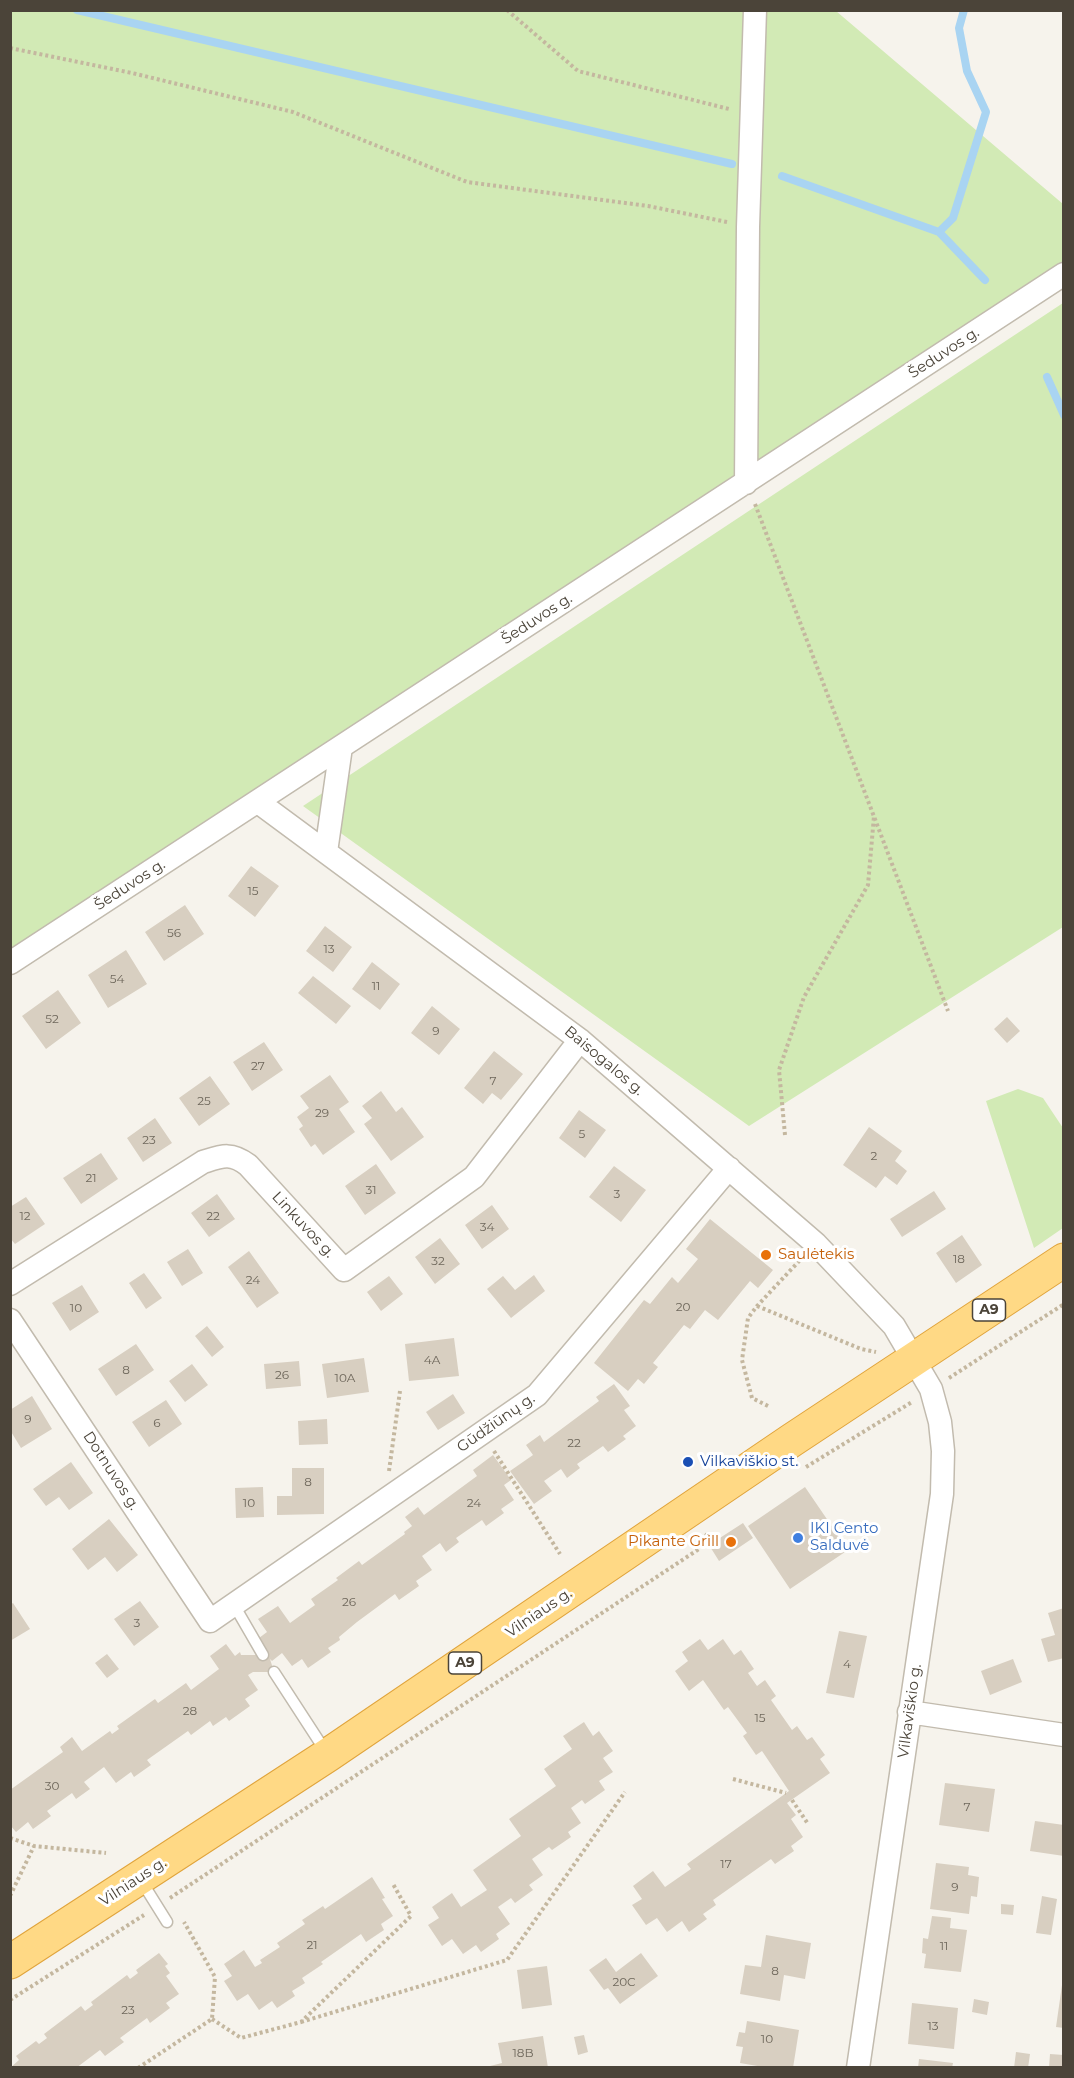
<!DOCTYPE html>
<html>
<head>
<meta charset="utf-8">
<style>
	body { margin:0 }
	#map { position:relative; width:1074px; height:2078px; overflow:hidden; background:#f6f3ec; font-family:Montserrat,sans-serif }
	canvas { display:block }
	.frame { position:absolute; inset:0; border:12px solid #4b4439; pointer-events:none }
</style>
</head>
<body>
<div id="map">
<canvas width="1074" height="2078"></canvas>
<div class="frame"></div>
</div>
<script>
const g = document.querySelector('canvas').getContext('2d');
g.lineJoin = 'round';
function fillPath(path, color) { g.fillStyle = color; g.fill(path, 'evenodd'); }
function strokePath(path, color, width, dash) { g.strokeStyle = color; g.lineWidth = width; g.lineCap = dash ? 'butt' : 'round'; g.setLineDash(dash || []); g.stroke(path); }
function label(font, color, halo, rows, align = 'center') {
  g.font = font + ' Montserrat,sans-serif'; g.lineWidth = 6; g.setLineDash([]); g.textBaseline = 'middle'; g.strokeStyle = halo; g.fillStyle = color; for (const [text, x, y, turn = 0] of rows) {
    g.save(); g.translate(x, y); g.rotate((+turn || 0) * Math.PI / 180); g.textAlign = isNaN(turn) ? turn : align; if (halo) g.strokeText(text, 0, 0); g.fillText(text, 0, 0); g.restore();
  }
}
fillPath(new Path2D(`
	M11,11h825l227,193v71l-1052,688z
	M1063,303v624l-314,199 -446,-320z
	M1018,1089l25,9 20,30v100l-29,20 -48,-147z`), '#d2eab5');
strokePath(new Path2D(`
	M77,10l655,154
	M782,176l157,56 46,48
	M939,232l14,-14 33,-106 -19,-41 -8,-43 5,-18
	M1047,377l17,38`), '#a9d4f2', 8);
fillPath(new Path2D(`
	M251,866l28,20 -24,31 -27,-21z
	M185,905l19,29 -40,27 -19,-29z
	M325,926l27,21 -19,25 -27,-21z
	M126,950l21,34 -39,24 -20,-33z
	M372,962l28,22 -20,26 -28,-21z
	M313,976l38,30 -15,18 -38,-31z
	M58,990l23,33 -35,26 -24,-33z
	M432,1006l28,23 -21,26 -28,-22z
	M1007,1017l13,14 -13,12 -13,-14z
	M264,1042l19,28 -31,21 -19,-29z
	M494,1051l29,23 -22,26 -9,-7 -9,11 -19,-16z
	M330,1075l19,27 -10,7 16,23 -32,23 -8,-11 -4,3 -12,-18 4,-3 -6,-9 12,-9 -9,-12z
	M210,1076l20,28 -31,22 -20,-28z
	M381,1091l15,21 6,-5 22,30 -33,24 -27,-37 8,-6 -10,-12z
	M579,1110l27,20 -21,28 -26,-20z
	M155,1118l17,25 -29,19 -16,-24z
	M869,1127l33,24 -7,10 12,10 -10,14 -12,-9 -9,12 -33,-23z
	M101,1153l17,26 -37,25 -18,-26z
	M376,1164l20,29 -31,22 -20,-29z
	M614,1166l32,24 -25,32 -32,-25z
	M934,1191l12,18 -44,28 -12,-18z
	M217,1194l18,25 -26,18 -18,-24z
	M26,1197l19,27 -30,20 -5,-6v-31z
	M492,1205l17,24 -27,20 -17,-24z
	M710,1219l63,51 -15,18 -8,-7 -32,39 -13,-10 -15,19 -6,-4 -31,38 5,4 -14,17 -6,-5 -10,12 -34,-28 50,-63 6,4 22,-27 6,6 20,-24 -12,-10z
	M962,1235l20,30 -26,18 -20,-30z
	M440,1238l20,26 -25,20 -20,-27z
	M188,1249l15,24 -21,13 -15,-24z
	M249,1251l30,42 -22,15 -29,-41z
	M144,1273l18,25 -16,11 -17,-26z
	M534,1275l11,16 -34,27 -24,-29 16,-13 12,14z
	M389,1276l14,18 -22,17 -14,-19z
	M82,1285l17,27 -29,19 -18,-28z
	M207,1326l17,21 -12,10 -17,-21z
	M454,1338l5,38 -50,5 -4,-37z
	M136,1344l18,26 -38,26 -18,-27z
	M364,1358l5,34 -42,6 -5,-34z
	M299,1361l2,25 -35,3 -2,-25z
	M192,1364l16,21 -23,17 -16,-21z
	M614,1384l16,22 -6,4 12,16 -13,10 3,3 -18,13 -5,-6 -26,18 3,4 -13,10 -6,-9 -17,12 8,10 -18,13 -24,-33 23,-16 -7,-10 14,-10 4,7 55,-41 -3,-4z
	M453,1394l12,19 -27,17 -12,-18z
	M32,1396l20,33 -31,19 -11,-18v-20z
	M166,1400l16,24 -33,23 -17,-25z
	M327,1419l1,25 -29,1 -1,-24z
	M493,1455l18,25 -7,5 10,15 -13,9 3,4 -18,13 -4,-6 -26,18 3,4 -13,10 -6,-9 -18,13 10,14 -16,11 3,5 -20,14 -4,-6 -38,28 -18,15 1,3 -12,8 3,4 -23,16 -6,-9 -10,7 -10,-13 -10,8 -2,-2 4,13h-21l-5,3 10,15 -13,9 5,7 -21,15 -3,-4 -13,9 -3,-5 -19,14 -3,-4 -41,29 4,5 -17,12 -3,-5 -15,11 -12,-16 -20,15 6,7 -14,10 -4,-6 -25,18 4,5 -18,13 -5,-7 -12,10 -6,-7v-35l53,-38 -3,-5 12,-10 10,14 28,-20 2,3 7,-5 -2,-3 38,-27 3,4 28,-20 5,7 28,-21 -9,-13 16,-12 9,12 5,-4 1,3h22l-4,-17 8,-6 -9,-13 20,-13 12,17 25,-18 -4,-6 27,-19 -2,-2 23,-17 3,4 43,-31 -1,-2 8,-6 -7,-9 13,-10 6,8 53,-39 -4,-6z
	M71,1462l22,31 -24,17 -10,-13 -13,9 -13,-17z
	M292,1468h32v46l-47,1v-19h15z
	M263,1487l1,30 -28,1 -1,-30z
	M805,1487l43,63 -58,39 -42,-63z
	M109,1519l29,36 -21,17 -12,-15 -17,13 -16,-21z
	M743,1523l10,15 -34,23 -10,-16z
	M140,1601l19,26 -25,19 -20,-27z
	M13,1603l17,26 -20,12v-36z
	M1064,1608v50l-16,4 -7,-23 14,-4 -7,-22z
	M839,1631l28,5 -13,62 -28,-5z
	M700,1639l8,11 15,-11 11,16 7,-5 13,19 -6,4 9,13 8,-6 11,16 -5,4 21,30 5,-4 10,14 5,-3 13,18 -5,4 10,14 -43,30 9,12 -5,4 12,18 -12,9 3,5 -19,13 -4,-5 -58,41 3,5 -13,9 4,5 -18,13 -7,-11 -15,11 -10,-14 -11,7 -14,-20 10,-6 -9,-13 20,-15 12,16 26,-18 -4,-5 102,-73 -27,-40 -6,4 -13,-19 4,-3 -19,-26 -4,3 -21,-30 -14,11 -14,-20 13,-10 -6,-9z
	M107,1654l12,15 -12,9 -12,-15z
	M1013,1659l9,23 -32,13 -9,-24z
	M584,1722l9,14 6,-5 14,20 -10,7 10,14 -14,9 6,9 -20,14 -3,-4 -11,8 10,15 -13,9 3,5 -19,13 -3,-3 -17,12 11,16 -14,10 4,5 -18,13 -4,-5 -13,9 12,17 -14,10 3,5 -18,13 -5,-7 -13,9 -11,-15 -10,7 -14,-21 11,-7 -7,-11 20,-14 9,14 26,-17 -14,-20 48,-34 -12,-17 47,-33 -12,-17 28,-20 -9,-13z
	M945,1783l50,6 -6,43 -50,-7z
	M1035,1821l29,4v31l-34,-5z
	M936,1863l33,4 -1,8 11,2 -2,20 -6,-1 -2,18 -39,-5z
	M372,1877l13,21 -3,1 11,17 -12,8 3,6 -18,12 -5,-8 -40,28 2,2 -21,14 3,5 -13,8 3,5 -18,12 -5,-7 -13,9 -11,-16 -11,7 -13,-20 8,-5 -8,-12 20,-14 11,17 7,-4 -2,-3 20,-13 -3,-4 28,-19 -3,-4 21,-14 2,3z
	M1042,1896l15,3 -6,36 -15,-2z
	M1001,1904l13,1 -1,10 -12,-1z
	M932,1916l19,2 -1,10 17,2 -6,42 -37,-4 2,-14 -4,-1 1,-15 5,1z
	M766,1935l45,8 -6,36 -21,-4 -4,26 -40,-7 5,-29 16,2z
	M159,1953l9,11 -3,2 5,7 -4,3 13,18 -13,9 4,5 -20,15 -3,-5 -27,20 4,4 -19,14 -5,-6 -24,18h-66l9,-8 -3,-4 20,-15 3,3 8,-6 -3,-4 37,-28 4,5 8,-6 -2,-3 36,-27 3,4 8,-6 -2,-3z
	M641,1953l17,23 -38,28 -12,-16 -4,2 -15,-20 17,-12 10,14z
	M547,1966l5,39 -30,4 -5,-39z
	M1062,1985h2v43l-8,-1z
	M974,1999l15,3 -2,13 -15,-3z
	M912,2003l46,5 -4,41 -46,-5z
	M747,2021l52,9 -6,38h-24l-29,-5 3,-16 -7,-1 3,-14 6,1z
	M584,2035l4,17 -10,3 -4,-18z
	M543,2036l5,32h-66l20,-5 -4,-20z
	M1016,2052l14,2 -2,14h-14z
	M1050,2054l14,1v13h-15z
	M919,2059l34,4 -1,5h-34z`), '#d8cfc1');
const service = new Path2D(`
	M234,1605l29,50
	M274,1672l52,80
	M142,1882l25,40`);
const minor = new Path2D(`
	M746,483l2,-256 7,-217
	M258,802l322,238 236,204 78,82 37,63 9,33 3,29 -1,43 -84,574
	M326,852l15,-105
	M10,963l1054,-689
	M10,1284l193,-122c19,-6 28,-10 45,3l96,105 130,-93 106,-137
	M10,1320l200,301 327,-226 192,-227
	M909,1712l155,23`);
const trunk = new Path2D(`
	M10,1962l318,-207 464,-315 272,-180`);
strokePath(service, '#c2bbae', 13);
strokePath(minor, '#c2bbae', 25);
strokePath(trunk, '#e0a43c', 35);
strokePath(new Path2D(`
	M507,10l71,61 151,38
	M10,48l122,25 161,39 174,70 181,24 79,16
	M755,504l193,507
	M785,1135l-6,-65 25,-73 64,-112 6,-69
	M757,1306l104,43 15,3
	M949,1378l115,-74
	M768,1406l-16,-8 -10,-38 6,-42 9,-12 44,-47
	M494,1451l66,103
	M806,1467l106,-65
	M389,1471l11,-80
	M733,1779l53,14
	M792,1800l16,24
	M10,1838l24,8 72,7
	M10,1896l24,-50
	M170,1898l529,-349 9,-17
	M10,2000l134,-85
	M212,2019l29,19 60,-16 110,-106 -18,-32
	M301,2022l206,-62 118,-168
	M138,2068l74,-49 3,-42 -31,-55`), '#c4b79f', 4, [3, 3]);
strokePath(service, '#fff', 10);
strokePath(minor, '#fff', 22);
strokePath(trunk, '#ffd985', 33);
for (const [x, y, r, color] of [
	[766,1255,6,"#e8710a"],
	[688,1462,6,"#1a4fb4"],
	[798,1538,6,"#3f7fe0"],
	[731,1542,6,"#e8710a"]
]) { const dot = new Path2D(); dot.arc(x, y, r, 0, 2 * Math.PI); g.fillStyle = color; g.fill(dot); strokePath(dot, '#fff', 2); }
label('12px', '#6e675b', null, [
	["15",253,891],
	["56",174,933],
	["13",329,949],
	["54",117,979],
	["11",376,986],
	["52",52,1019],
	["9",436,1031],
	["27",258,1066],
	["7",493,1081],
	["25",204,1101],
	["29",322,1113],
	["5",582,1134],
	["23",149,1140],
	["2",874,1156],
	["21",91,1178],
	["31",371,1190],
	["3",617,1194],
	["12",25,1216],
	["22",213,1216],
	["34",487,1227],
	["18",959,1259],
	["32",438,1261],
	["24",253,1280],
	["20",683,1307],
	["10",76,1308],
	["4A",432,1360],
	["8",126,1370],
	["26",282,1375],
	["10A",345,1378],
	["9",28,1419],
	["6",157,1423],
	["22",574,1443],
	["8",308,1482],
	["10",249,1503],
	["24",474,1503],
	["26",349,1602],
	["3",137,1623],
	["4",847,1664],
	["28",190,1711],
	["15",760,1718],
	["30",52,1786],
	["7",967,1807],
	["17",726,1864],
	["9",955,1887],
	["21",312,1945],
	["11",944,1946],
	["8",775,1971],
	["20C",624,1982],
	["23",128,2010],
	["13",933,2026],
	["10",767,2039],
	["18B",523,2053]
]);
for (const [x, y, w] of [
	[989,1310,33],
	[465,1663,33]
]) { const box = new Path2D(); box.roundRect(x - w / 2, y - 11, w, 22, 4.5); g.fillStyle = '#fff'; g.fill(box); strokePath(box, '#4b4439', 1.5); }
label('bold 14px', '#4b4439', null, [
	["A9",989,1310],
	["A9",465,1663]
]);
label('15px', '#4b4439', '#fff', [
	["Šeduvos g.",944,353,-33],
	["Šeduvos g.",537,619,-33],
	["Šeduvos g.",130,885,-33],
	["Baisogalos g.",604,1061,40],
	["Linkuvos g.",303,1225,47],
	["Gūdžiūnų g.",496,1423,-35],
	["Dotnuvos g.",111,1471,57],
	["Vilniaus g.",539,1613,-34],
	["Vilkaviškio g.",910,1711,-82],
	["Vilniaus g.",133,1882,-33]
]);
label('15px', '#c56008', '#fff', [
	["Saulėtekis",778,1255],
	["Pikante Grill",719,1542,"right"]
], 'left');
label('15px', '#164399', '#fff', [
	["Vilkaviškio st.",700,1462]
], 'left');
label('15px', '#366cbe', '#fff', [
	["IKI Cento",810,1529],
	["Salduvė",810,1546]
], 'left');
</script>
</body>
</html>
